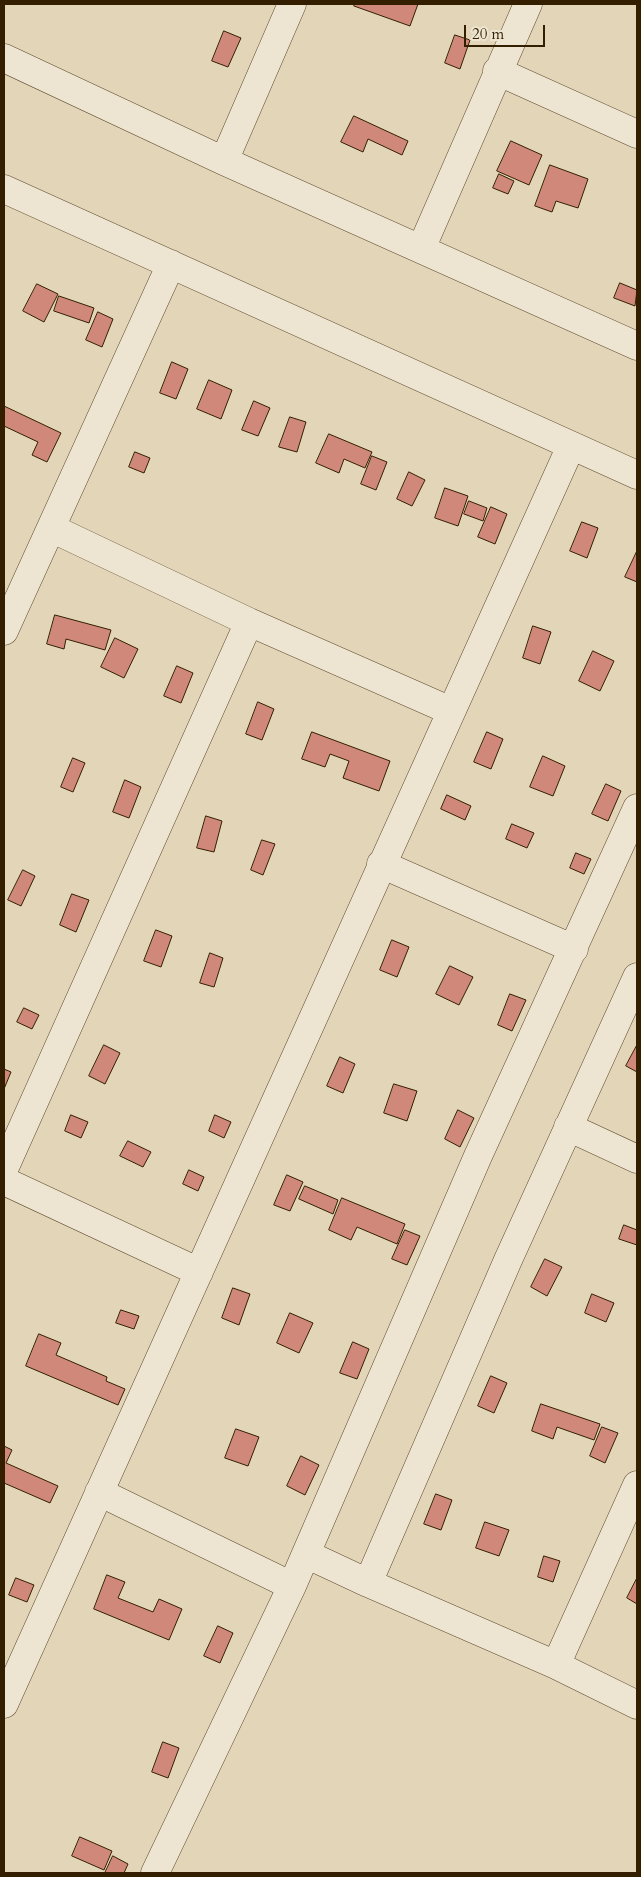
<!DOCTYPE html>
<html>
<head>
<meta charset="utf-8">
<style>
	body { margin:0 }
	#map { position:relative; width:641px; height:1877px; overflow:hidden; background:#e3d5b8; font-family:Cardo,serif }
	canvas { display:block }
	.frame { position:absolute; inset:0; border:5px solid #331f00; pointer-events:none }
	.scale { position:absolute; left:464px; top:25px; width:81px; height:22px; box-sizing:border-box; border:2px solid #331f00; border-top:0; padding-left:6px; font-size:15px; line-height:18px; white-space:nowrap; color:#331f00; -webkit-text-stroke:4px #ede4d1; paint-order:stroke }
</style>
</head>
<body>
<div id="map">
<canvas width="641" height="1877"></canvas>
<div class="frame"></div>
<div class="scale">20 m</div>
</div>
<script>
const g = document.querySelector('canvas').getContext('2d');
g.lineJoin = 'round';
function fillPath(path, color) { g.fillStyle = color; g.fill(path, 'evenodd'); }
function strokePath(path, color, width, dash) { g.strokeStyle = color; g.lineWidth = width; g.lineCap = dash ? 'butt' : 'round'; g.setLineDash(dash || []); g.stroke(path); }
const building = new Path2D(`
	M355,4h63l-8,22 -56,-20z
	M224,31l17,7 -13,29 -16,-6z
	M455,35l15,5 -10,29 -15,-6z
	M354,116l54,25 -6,14 -34,-16 -5,13 -22,-10z
	M511,141l31,14 -13,30 -32,-14z
	M550,165l38,14 -10,29 -22,-7 -4,11 -17,-6z
	M499,174l15,7 -6,13 -15,-6z
	M620,283l17,7 -2,16 -21,-8z
	M37,284l21,10 -14,28 -21,-11z
	M59,296l35,12 -5,15 -35,-12z
	M98,312l15,7 -11,28 -16,-7z
	M172,362l16,7 -12,30 -16,-6z
	M209,380l23,10 -11,29 -24,-10z
	M254,401l16,7 -12,28 -16,-6z
	M4,406l57,27 -14,29 -15,-7 6,-13 -34,-16z
	M290,417l16,5 -9,30 -18,-5z
	M329,434l43,18 -7,16 -21,-9 -5,14 -23,-10z
	M135,452l15,6 -6,15 -15,-6z
	M372,456l15,6 -11,28 -15,-6z
	M409,472l16,8 -13,26 -15,-7z
	M445,488l23,8 -10,30 -23,-8z
	M469,501l18,7 -4,13 -19,-7z
	M491,507l16,7 -12,30 -17,-7z
	M582,522l16,6 -11,30 -17,-7z
	M637,551v31l-12,-5z
	M55,615l56,15 -6,20 -39,-11 -2,10 -17,-5z
	M533,626l18,6 -11,32 -17,-6z
	M115,638l23,11 -14,29 -23,-11z
	M593,651l21,10 -14,30 -21,-10z
	M177,666l16,7 -12,30 -17,-7z
	M258,702l16,7 -12,31 -16,-6z
	M312,732l78,29 -11,30 -36,-13 6,-17 -19,-7 -5,13 -23,-8z
	M487,732l16,7 -12,30 -17,-7z
	M543,756l22,10 -12,30 -23,-9z
	M73,758l12,5 -12,29 -12,-5z
	M125,780l16,7 -12,31 -16,-6z
	M606,784l15,7 -13,30 -16,-7z
	M447,795l24,11 -6,14 -24,-11z
	M206,816l16,5 -8,31 -17,-4z
	M512,824l22,9 -7,15 -21,-9z
	M262,840l13,4 -12,31 -12,-5z
	M576,853l15,6 -7,15 -14,-6z
	M23,870l12,6 -14,30 -13,-6z
	M72,894l17,6 -13,32 -16,-7z
	M156,930l16,6 -11,31 -17,-6z
	M392,940l17,7 -12,30 -17,-7z
	M210,953l13,5 -9,29 -14,-4z
	M450,966l23,11 -14,28 -23,-11z
	M510,994l16,6 -14,31 -14,-6z
	M24,1008l15,7 -7,14 -15,-7z
	M104,1045l16,8 -15,31 -16,-8z
	M637,1045v27l-11,-6z
	M340,1057l15,7 -12,29 -16,-7z
	M4,1069l7,3 -7,17z
	M394,1084l23,7 -10,30 -23,-8z
	M458,1110l16,8 -14,29 -15,-8z
	M71,1115l17,7 -7,16 -16,-7z
	M215,1115l16,7 -7,16 -15,-7z
	M128,1141l23,11 -8,15 -23,-11z
	M189,1170l15,7 -6,14 -15,-7z
	M287,1175l16,7 -13,29 -16,-6z
	M305,1186l33,14 -5,14 -34,-15z
	M342,1198l63,26 -8,20 -40,-17 -6,13 -22,-10z
	M624,1225l13,5v15l-18,-6z
	M405,1230l15,6 -13,29 -15,-6z
	M545,1259l17,8 -15,29 -16,-9z
	M233,1288l17,6 -11,31 -17,-7z
	M592,1294l22,9 -8,19 -21,-9z
	M121,1310l18,6 -5,13 -18,-6z
	M290,1313l23,10 -14,30 -22,-10z
	M39,1334l22,9 -5,12 51,22 -1,4 19,8 -7,16 -92,-39z
	M353,1342l16,7 -12,30 -17,-6z
	M491,1376l16,7 -13,30 -16,-7z
	M541,1404l59,20 -6,16 -37,-13 -4,12 -21,-8z
	M602,1427l16,6 -13,30 -15,-7z
	M236,1429l23,8 -11,29 -23,-8z
	M4,1446l8,4 -6,13 52,23 -8,17 -46,-20z
	M301,1456l18,9 -14,30 -18,-9z
	M436,1494l16,6 -11,30 -17,-6z
	M485,1522l24,8 -10,26 -23,-8z
	M544,1556l16,5 -7,21 -15,-5z
	M107,1575l18,7 -7,16 35,14 6,-13 23,10 -13,31 -75,-31z
	M16,1578l18,7 -7,17 -18,-7z
	M637,1578v26l-10,-6z
	M218,1626l15,7 -13,30 -16,-7z
	M163,1742l16,6 -11,30 -16,-6z
	M80,1837l32,14 -8,19 -32,-14z
	M113,1856l15,8 -4,9h-19z`);
fillPath(building, '#cf887a');
strokePath(building, '#331f00', 1);
const minor = new Path2D(`
	M4,58l220,103 413,185
	M497,71l140,63
	M224,161l68,-157
	M4,189l633,286
	M421,249l107,-245
	M51,528l198,94 202,89
	M4,631l167,-367
	M381,864l193,85
	M637,977l-129,283 -140,323 188,82 81,40
	M568,1127l69,32
	M4,1169l245,-547
	M4,1181l195,91
	M99,1492l193,94 -137,287
	M306,1554l62,29
	M292,1586l186,-430 159,-348
	M556,1665l81,-180
	M4,1704l567,-1258`);
strokePath(minor, '#5f4c2e', 29);
strokePath(minor, '#ede4d1', 28);
</script>
</body>
</html>
